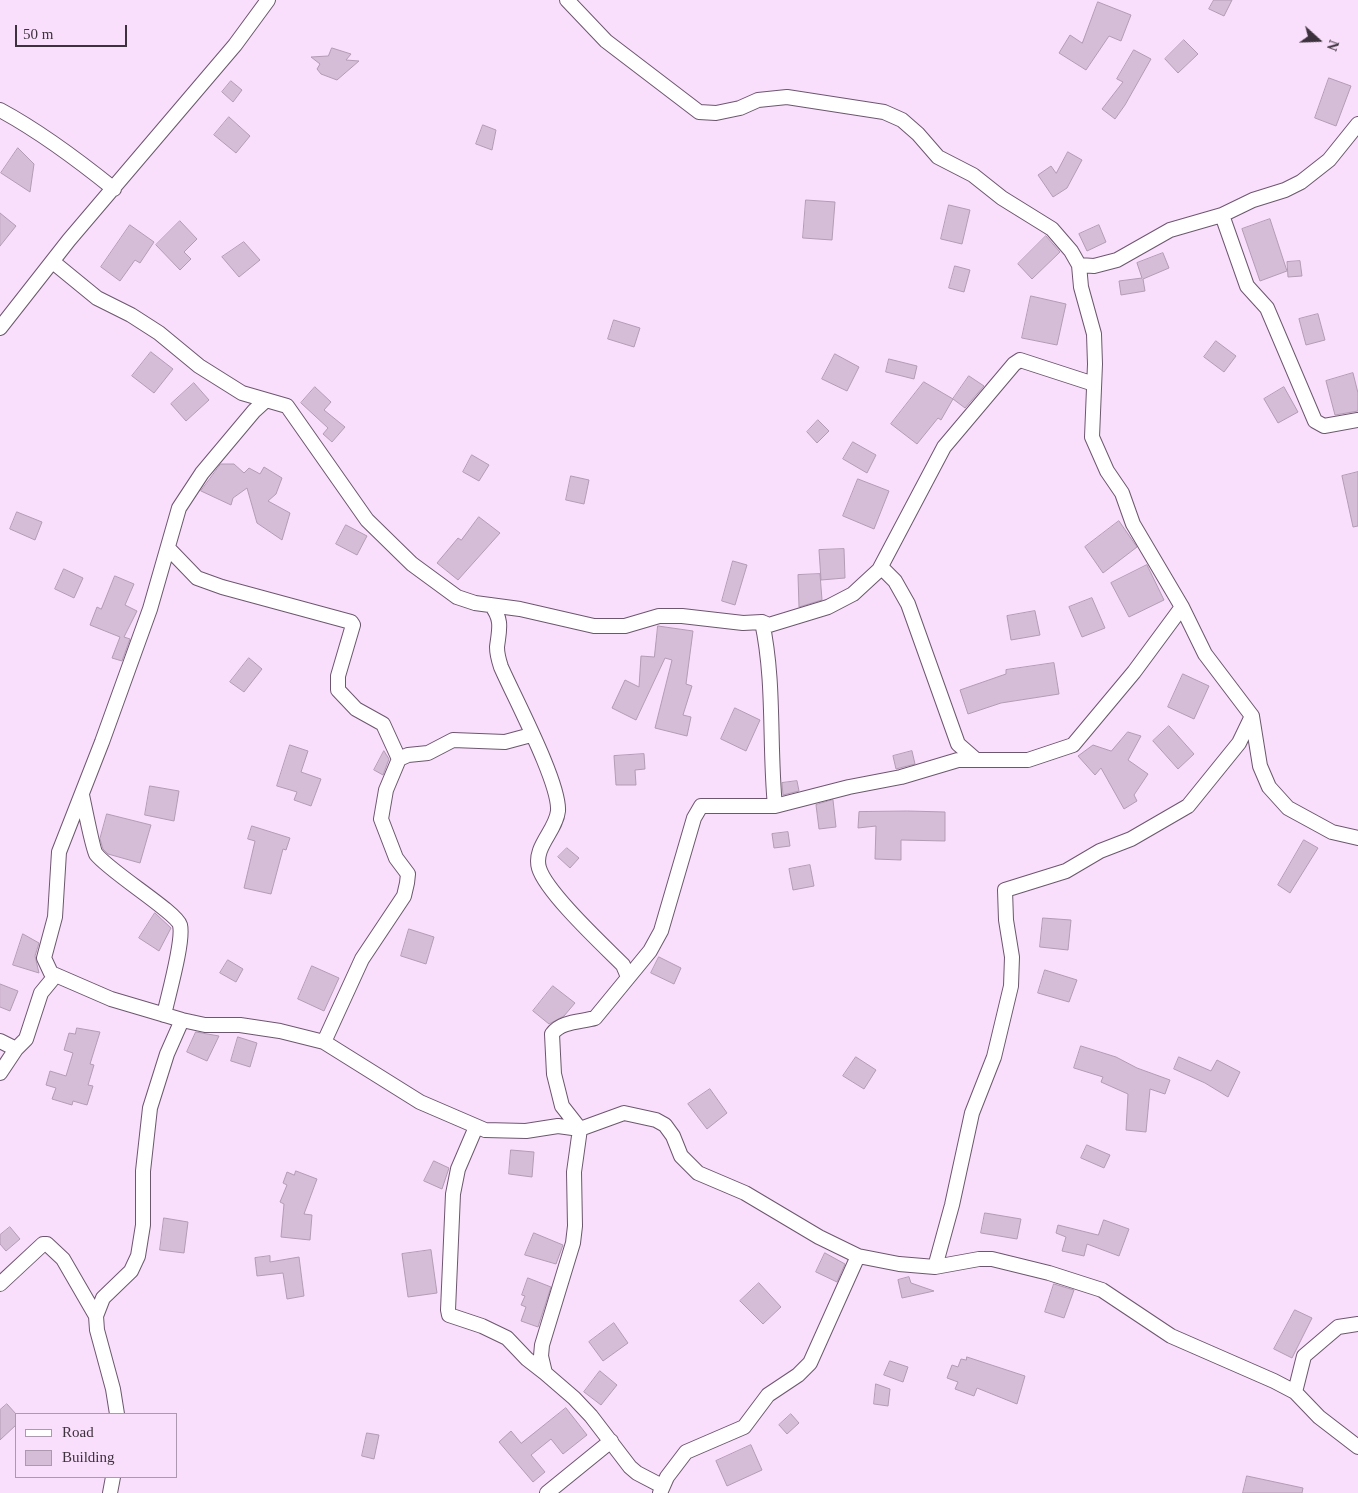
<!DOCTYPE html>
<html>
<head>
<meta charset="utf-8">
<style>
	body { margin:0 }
	#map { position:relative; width:1358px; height:1493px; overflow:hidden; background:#f9dffb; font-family:"Times New Roman",serif }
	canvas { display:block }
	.legend { position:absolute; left:15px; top:1413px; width:162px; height:65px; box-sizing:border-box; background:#f9dffb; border:1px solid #ad99af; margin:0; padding:6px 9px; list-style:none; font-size:15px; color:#3c313c }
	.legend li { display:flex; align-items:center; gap:10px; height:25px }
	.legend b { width:25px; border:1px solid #ad99af }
	.north { position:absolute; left:1293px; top:15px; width:50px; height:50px; -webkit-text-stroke:4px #f9dffb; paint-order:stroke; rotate:110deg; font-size:14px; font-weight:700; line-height:20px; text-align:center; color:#3c313c }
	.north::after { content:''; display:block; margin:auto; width:18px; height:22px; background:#3c313c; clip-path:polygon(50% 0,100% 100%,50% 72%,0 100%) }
	.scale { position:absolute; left:15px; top:25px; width:112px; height:22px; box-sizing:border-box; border:2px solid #3c313c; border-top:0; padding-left:6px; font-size:15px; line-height:18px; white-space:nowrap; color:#3c313c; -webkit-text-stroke:4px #f9dffb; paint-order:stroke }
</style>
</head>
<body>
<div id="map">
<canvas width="1358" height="1493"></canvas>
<ul class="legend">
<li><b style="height:6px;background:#fff"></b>Road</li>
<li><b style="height:14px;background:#d5bcd7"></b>Building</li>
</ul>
<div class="north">N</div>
<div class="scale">50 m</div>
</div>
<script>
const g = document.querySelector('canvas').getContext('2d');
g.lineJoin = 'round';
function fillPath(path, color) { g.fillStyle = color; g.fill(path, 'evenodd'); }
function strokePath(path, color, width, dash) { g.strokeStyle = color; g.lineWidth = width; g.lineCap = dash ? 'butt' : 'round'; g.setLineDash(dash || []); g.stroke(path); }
const building = new Path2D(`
	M1214,0h18l-8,16 -15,-7z
	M1098,2l33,13 -10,26 -12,-5 -23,34 -27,-17 11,-18 12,8z
	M1184,40l14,14 -20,19 -13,-14z
	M332,48l19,6 -5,6 13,1 -22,19 -16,-6 -4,-5 3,-5 -9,-7 17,-1z
	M1134,50l17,9 -26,46 -10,14 -13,-10 21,-27 -6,-3z
	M1329,78l22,8 -15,40 -21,-8z
	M231,81l11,9 -9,12 -11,-10z
	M229,117l21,19 -14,17 -22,-18z
	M483,125l13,5 -4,20 -16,-6z
	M18,148l16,16 -4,28 -29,-19z
	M1068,152l14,8 -15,28 -14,9 -15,-22 13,-9 5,7z
	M806,200l29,2 -3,38 -29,-2z
	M949,205l21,5 -8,34 -21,-5z
	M0,213l16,13 -16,20z
	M1270,219l17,52 -27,10 -18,-52z
	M180,221l17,18 -13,13 7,7 -11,11 -24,-25z
	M130,225l24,17 -14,21 -5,-3 -15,21 -19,-14z
	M1099,225l7,17 -19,9 -8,-17z
	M1046,236l14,16 -28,27 -14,-15z
	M244,242l16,18 -21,17 -17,-20z
	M1163,253l6,15 -26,11 2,12 -24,4 -2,-14 23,-3 -5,-15z
	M1300,261l2,15 -14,1 -1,-15z
	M955,266l15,4 -6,22 -15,-4z
	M1031,296l35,8 -9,41 -35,-7z
	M1318,314l7,26 -19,5 -7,-26z
	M614,320l26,8 -6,19 -26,-8z
	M1216,341l20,15 -12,16 -20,-15z
	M151,352l22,17 -19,24 -22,-17z
	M835,354l24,13 -12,24 -25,-12z
	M889,359l28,7 -3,13 -28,-7z
	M1353,373l5,20v18l-23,4 -9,-34z
	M969,376l15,10 -19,22 -12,-9z
	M924,382l29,17 -12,21 -3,-2 -21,26 -26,-20z
	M194,383l15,17 -23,21 -15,-17z
	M315,387l16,15 -7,8 21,17 -13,15 -9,-8 5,-6 -27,-25z
	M1284,387l14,25 -20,11 -14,-24z
	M818,420l11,11 -12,12 -10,-11z
	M853,442l23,13 -9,18 -24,-14z
	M472,455l17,10 -10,16 -16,-9z
	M221,464h13l10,9 5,-5 11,6 4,-7 18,11 -6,16 -8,7 22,12 -8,27 -25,-17 -10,-35 -14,10 -2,7 -30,-14z
	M1358,472v54l-5,1 -11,-51z
	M571,476l18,4 -5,24 -18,-4z
	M858,479l31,12 -15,38 -31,-13z
	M17,512l25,10 -7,18 -25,-11z
	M479,517l21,16 -42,47 -21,-17 21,-25 3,2z
	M1119,521l18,26 -34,26 -18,-26z
	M346,525l21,11 -10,19 -21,-11z
	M844,549l1,29 -24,2 -2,-30z
	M733,561l14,4 -12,40 -13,-4z
	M1147,565l17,35 -35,17 -18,-34z
	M64,569l19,9 -9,20 -19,-9z
	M820,574l2,26 -23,7 -1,-32z
	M115,576l19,8 -9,21 12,6 -13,26 6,2 -8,22 -10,-3 8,-21 -30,-12 7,-18 4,2z
	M1092,598l13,30 -23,9 -13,-30z
	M1035,611l5,24 -29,5 -4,-24z
	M658,626l35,5 -7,53 6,2 -9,29 8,2 -4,19 -32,-8 17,-68 -7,-2 -29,62 -24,-12 13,-28 14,7 2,-31 13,1z
	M249,658l13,11 -18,23 -14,-10z
	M1054,663l5,31 -58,9 -33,11 -8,-24 46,-16v-4z
	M1183,674l26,12 -15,33 -26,-12z
	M735,708l25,12 -14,31 -25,-12z
	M1169,726l25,28 -16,15 -25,-28z
	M1128,732l13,4 -13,24 20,14 -14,21 3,6 -13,8 -23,-41 -6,7 -17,-19 15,-11 18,6z
	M290,745l18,6 -7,21 20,7 -10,27 -17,-6 3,-8 -20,-6z
	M384,751l5,8 -6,16 -9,-5z
	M912,751l3,13 -19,5 -3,-13z
	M644,754l1,15 -10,1 1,15h-20l-2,-29z
	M797,781l2,10 -16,4 -1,-12z
	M150,786l29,5 -5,30 -29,-6z
	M833,800l3,27 -17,2 -3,-24z
	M908,811l37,1v29l-44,-1v20l-26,-1 1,-33 -18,2 1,-16z
	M107,814l44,11 -11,38 -32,-9 -5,-5 -3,-10z
	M252,826l38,12 -4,12 -3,-1 -12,45 -27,-6 11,-47 -7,-2z
	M788,832l2,14 -16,2 -2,-14z
	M1304,840l14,8 -28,45 -12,-8z
	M567,848l12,10 -9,10 -12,-11z
	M810,865l4,21 -21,4 -4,-21z
	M155,913l16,15 -12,23 -20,-13z
	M1043,918l28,2 -3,30 -28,-3z
	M409,929l25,8 -8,27 -25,-8z
	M23,934l16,9 -4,13 4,17 -26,-8z
	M659,957l22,11 -7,16 -23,-11z
	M228,960l15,9 -7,13 -16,-9z
	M312,966l27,12 -15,33 -26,-12z
	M1045,970l32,10 -8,22 -31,-9z
	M0,984l18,7 -8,20 -10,-4z
	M553,986l22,17 -11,13 -15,8 -16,-13z
	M77,1028l23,4 -10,32 4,1 -6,20 5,1 -6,19 -14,-4 -1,4 -20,-6 4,-11 -10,-3 4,-14 16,5 7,-23 -9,-3 5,-17 6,1z
	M196,1032l23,4 -12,25 -20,-9z
	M238,1037l19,6 -7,24 -19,-6z
	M1081,1046l35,11 21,11 33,12 -5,14 -15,-5 -4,43 -20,-2 2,-36 -27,-12 2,-5 -29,-9z
	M856,1057l20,13 -12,19 -21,-13z
	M1179,1057l32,14 6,-11 23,12 -12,25 -23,-14 -31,-14z
	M710,1089l17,24 -20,16 -19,-25z
	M1087,1145l23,10 -6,13 -23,-10z
	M511,1150l23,2 -2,25 -23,-3z
	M434,1161l15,7 -7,21 -18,-8z
	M296,1171l21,8 -13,35 8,1 -2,25 -29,-3 3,-33 -4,-2 7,-17 -4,-2 4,-11 7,3z
	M985,1213l36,6 -4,20 -36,-6z
	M164,1218l24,4 -4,31 -24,-3z
	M1104,1220l25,9 -10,27 -32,-12 -3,12 -22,-5 4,-14 -10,-4 2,-8 40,10z
	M10,1227l10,12 -14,12 -6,-7v-9z
	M534,1233l29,12 -7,19 -31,-9z
	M431,1250l6,43 -29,4 -6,-43z
	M825,1253l20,11 -8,18 -21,-10z
	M270,1256v6l29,-5 5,39 -17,3 -4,-26 -26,3 -2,-18z
	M909,1277l2,6 23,8 -32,7 -4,-18z
	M528,1278l23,9 -13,40 -17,-6 5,-14 -5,-2 4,-9 -3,-1z
	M759,1283l22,24 -18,17 -23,-23z
	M1054,1284l20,6 -10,28 -19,-6z
	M1295,1310l17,8 -20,40 -18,-9z
	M614,1323l14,20 -25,18 -14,-19z
	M967,1357l58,19 -8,28 -40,-16 -3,8 -19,-7 3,-7 -11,-4 5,-13 6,2 3,-8 5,1z
	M890,1361l18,6 -5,15 -19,-7z
	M600,1371l17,14 -16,20 -17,-13z
	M876,1384l14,5 -2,17 -14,-2z
	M7,1404l9,10v11l-16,15v-30z
	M566,1408l21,27 -24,19 -12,-15 -20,16 14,17 -12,10 -34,-40 12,-11 10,12z
	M791,1414l8,9 -12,11 -8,-9z
	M367,1433l12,2 -5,24 -12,-3z
	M751,1445l11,25 -35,16 -11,-25z
	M1247,1476l56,12 -1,5h-59z`);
fillPath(building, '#d5bcd7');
strokePath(building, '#b49bb5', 1);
const street = new Path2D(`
	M567,0l39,41 93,71 17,1 24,-5 18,-8 29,-3 97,15 18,8 16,14 20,23 35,18 29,23 50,31 19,22 8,14 2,22 13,47 1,30 -3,73 15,34 15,22 11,31 49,83 23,47 47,62 8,50 9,21 19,21 44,24 26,6
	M0,110c41,22 78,50 114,79
	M1222,215l25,71 20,22 48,113 9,5 34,-6
	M53,262l44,36 34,17 28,18 40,33 43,27 45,13 80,114 45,44 45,33 18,6 45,6 74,17h31l34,-10h23l61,7 19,-1 7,3 59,-18 25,-13 26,-24 65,-123 70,-83 6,-4 74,24
	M1079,265l15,1 23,-6 53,-30 52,-15 31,-15 32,-10 16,-8 28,-22 29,-36
	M0,328l69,-88 166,-195 33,-45
	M265,401l-11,10 -52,62 -23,35 -29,101 -48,133 -43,110 -4,65 -11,41 7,15 60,26 71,21 23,5h35l40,6 44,11 96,60 65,28 41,1 32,-5 22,3 44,-16 32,7 9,5 8,11 8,20 17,17 47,20 74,44 39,19 41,8 36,3 44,-8h13l57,14 53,17 69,46 103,45 21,11 24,25 39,30
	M169,549l28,29 25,9 129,35 2,3 -15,51v14l18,19 27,15 16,35
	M881,567l14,14 13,23 50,140 16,14
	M491,605c12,15 8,25 6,42 0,7 2,14 4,20 13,30 59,116 57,144 -2,20 -25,36 -19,57 7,24 64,77 84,97l5,12
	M762,622c13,60 7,123 13,184
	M82,795c2,9 11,55 14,59 14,18 80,58 84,71 4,16 -12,71 -16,90
	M0,1041l16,8
	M324,1042l38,-83 42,-63 3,-13 1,-9 -12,-16 -15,-39 5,-29 13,-31 9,-4 20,-2 25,-13 52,2 26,-7
	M0,1073l16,-24 10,-10 15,-46 14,-17
	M476,1127l-18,42 -5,25 -5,116 1,5 33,11 25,12 20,21 18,14
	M935,1267l17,-62 20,-92 22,-56 17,-71 1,-29 -6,-37 -1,-30 61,-19 34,-20 31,-12 57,-33 51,-63 13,-27
	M0,1284l43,-40h4l16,15 33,57
	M1295,1392l9,-36 34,-29 20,-3
	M117,1414l-4,-25 -16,-59 -1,-14 7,-18 28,-27 7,-15 5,-31v-54l7,-63 17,-54 15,-34
	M662,1486l-25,-13 -7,-6 -39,-51 -17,-18 -29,-25 -4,-17 1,-11 31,-102 2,-17 -1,-54 6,-43 -18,-23 -8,-32 -2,-40c9,-13 29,-12 43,-16l55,-67 11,-20 33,-113 7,-12h74l74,-19 52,-10 57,-17h70l45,-15 61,-73 48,-65
	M110,1493l3,-16
	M547,1493l64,-52
	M660,1493l7,-16 19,-25 58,-25 24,-32 30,-20 12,-12 48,-107`);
strokePath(street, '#6d566f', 16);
strokePath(street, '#fff', 14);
</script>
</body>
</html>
